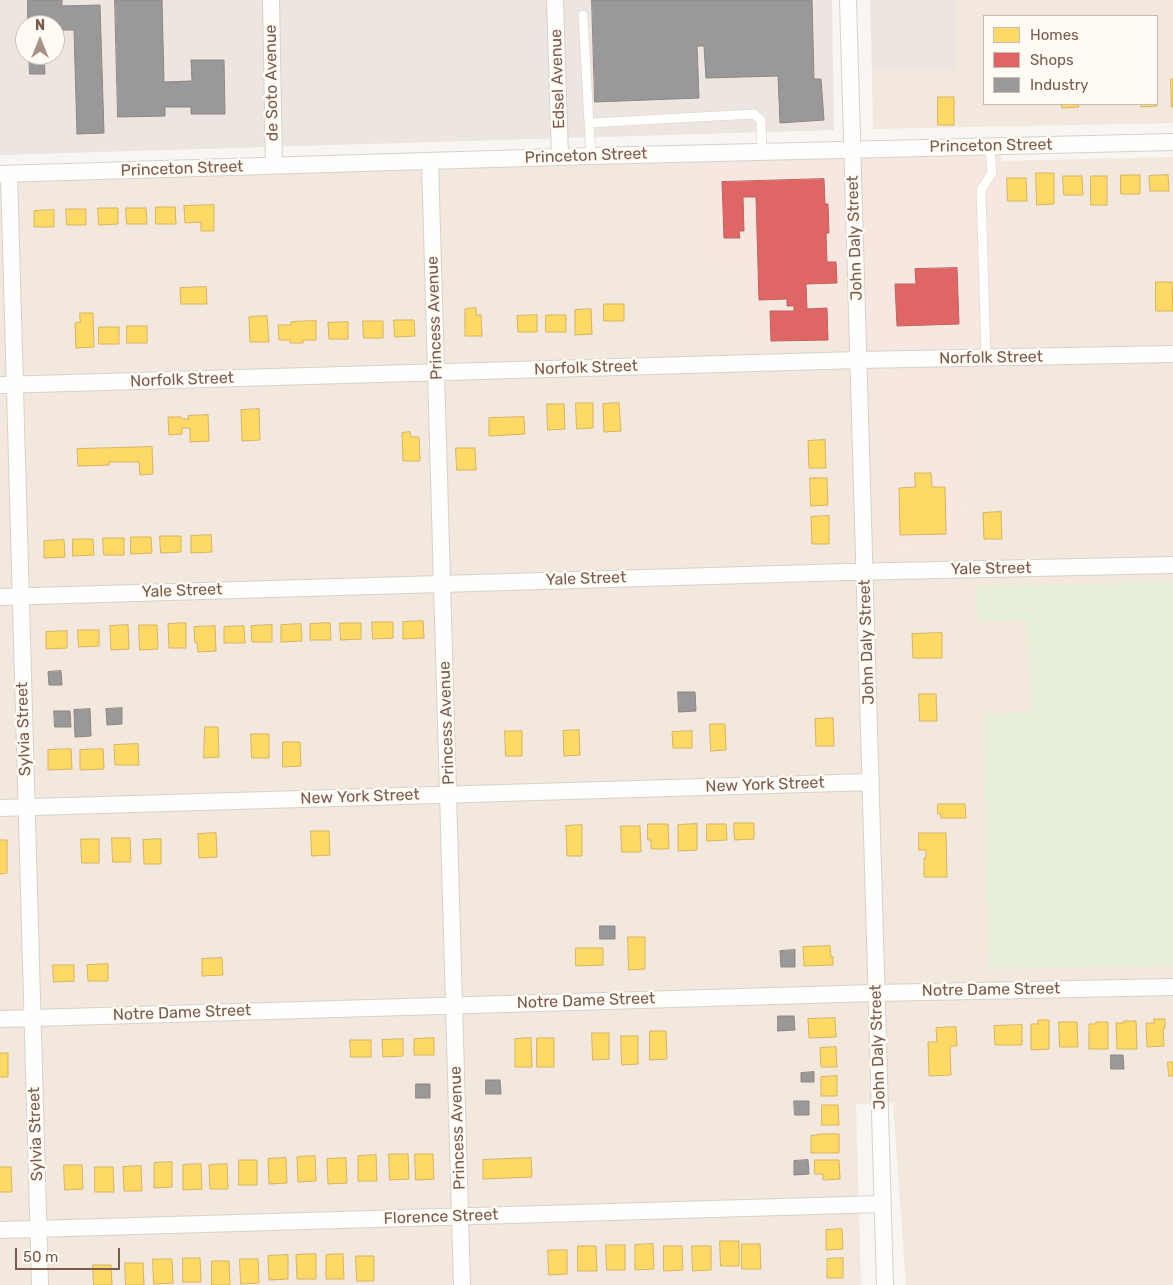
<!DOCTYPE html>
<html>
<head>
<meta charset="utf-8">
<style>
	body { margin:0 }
	#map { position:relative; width:1173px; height:1285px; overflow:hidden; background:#f9f5f0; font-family:Rubik,sans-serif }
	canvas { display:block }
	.legend { position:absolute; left:983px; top:15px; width:175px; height:90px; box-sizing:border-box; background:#fffaf3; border:1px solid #cabbb1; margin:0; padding:6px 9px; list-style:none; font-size:15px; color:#7a5c4d }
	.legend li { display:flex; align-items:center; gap:10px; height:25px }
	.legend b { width:25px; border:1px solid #cabbb1 }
	.north { position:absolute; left:15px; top:15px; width:50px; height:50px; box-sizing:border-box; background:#fffaf3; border:1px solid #cabbb1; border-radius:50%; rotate:0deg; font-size:14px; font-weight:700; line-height:20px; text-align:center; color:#7a5c4d }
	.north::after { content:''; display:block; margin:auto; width:18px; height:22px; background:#a69286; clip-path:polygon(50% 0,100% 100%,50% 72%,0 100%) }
	.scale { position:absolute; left:15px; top:1248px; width:105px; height:22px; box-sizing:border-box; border:2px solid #7a5c4d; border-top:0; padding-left:6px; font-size:15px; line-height:18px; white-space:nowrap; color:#7a5c4d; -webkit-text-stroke:4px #fffaf3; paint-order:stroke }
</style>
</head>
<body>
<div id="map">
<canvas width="1173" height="1285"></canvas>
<ul class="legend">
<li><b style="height:14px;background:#ffd966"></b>Homes</li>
<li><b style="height:14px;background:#e06666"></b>Shops</li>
<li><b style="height:14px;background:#999"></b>Industry</li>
</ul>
<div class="north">N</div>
<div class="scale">50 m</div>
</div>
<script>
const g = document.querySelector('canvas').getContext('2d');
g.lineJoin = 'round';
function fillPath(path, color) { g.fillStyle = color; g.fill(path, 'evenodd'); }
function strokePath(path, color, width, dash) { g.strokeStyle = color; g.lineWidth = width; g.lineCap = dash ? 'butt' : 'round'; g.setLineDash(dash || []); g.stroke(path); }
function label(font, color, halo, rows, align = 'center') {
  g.font = font + ' Rubik,sans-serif'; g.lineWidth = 5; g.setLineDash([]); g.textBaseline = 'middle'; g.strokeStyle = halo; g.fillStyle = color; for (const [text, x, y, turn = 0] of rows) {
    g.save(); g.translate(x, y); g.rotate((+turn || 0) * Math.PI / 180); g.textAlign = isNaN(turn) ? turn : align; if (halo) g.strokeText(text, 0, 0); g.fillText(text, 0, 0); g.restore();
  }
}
fillPath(new Path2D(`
	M956,0h217v123l-300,6 -1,-59 85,-2zM984,16h173v88h-173z
	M1173,157v1128h-267l-13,-182 -37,1 5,181h-861v-1107l703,-19 1,103 36,2 2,79 137,-2 5,211 85,-2 -7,-181 44,-1 -3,-207z`), '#f2e8de');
fillPath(new Path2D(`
	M999,153l4,8 3,208h-44l7,181 -85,2 -6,-210 -136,1 -2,-79 -36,-1 -1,-104z`), '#f6e8e1');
fillPath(new Path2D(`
	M0,0h832l2,130 -834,25zM25,25h30v30h-30z
	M870,0h86l1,69 -85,1z`), '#ede5e0');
fillPath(new Path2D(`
	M1173,582v384l-184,3 -5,-254 48,-3 -5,-92 -49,1 -1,-35z`), '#e7f0db');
const homes = new Path2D(`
	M1171,79h2v28h-1z
	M1157,91v15l-16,1v-3h16z
	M938,97h16v28h-16z
	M1062,104h16l1,3 -17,1z
	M1036,173h18v31l-17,1z
	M1121,175h19v19h-19z
	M1168,175l1,16h-19l-1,-15z
	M1063,176h19l1,19h-19z
	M1091,176h16v29h-16z
	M1007,178h19l1,23h-19z
	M214,205v26h-13v-9l-16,1 -1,-17z
	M156,207h19l1,17h-20z
	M98,208h20v16l-19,1z
	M126,208h20l1,16h-20z
	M66,209h20v16h-19z
	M54,210v17h-20v-16z
	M1156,282h16l1,29h-17z
	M206,287l1,17h-26l-1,-16z
	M604,304h20v17h-20z
	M476,308v7h5l1,21h-17v-27z
	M591,309l1,25 -17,1v-25z
	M80,313h13l1,34 -18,1 -1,-25 5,-1z
	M537,315v17h-19l-1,-16z
	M546,315h20v17h-20z
	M267,316l2,26h-19l-1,-25z
	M394,320h20l1,16 -20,1z
	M316,321v19h-13v3h-13v-3h-11l-1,-15h13v-3z
	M363,321h20v17h-19z
	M348,322v17h-19l-1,-16z
	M127,326h20v17h-20z
	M99,327h20v17h-20z
	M576,403h17v25l-16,1z
	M619,403l2,28 -17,1 -1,-28z
	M547,404h17l1,25 -17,1z
	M259,409l1,31 -18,1 -1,-31z
	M208,415l1,26 -19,1v-14h-8v6l-13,1 -1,-18h13l1,2h7l-1,-3z
	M524,417l1,17 -36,2v-18z
	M410,432l1,5h8l1,24h-17l-1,-28z
	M825,440l1,28h-17l-1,-27z
	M152,447l1,27 -13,1 -1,-13h-30v3l-31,1 -1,-17z
	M456,448h19l1,22h-19z
	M915,473h16l1,14h13l1,47 -46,1 -1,-47 16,-1z
	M810,478h17l1,27 -17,1z
	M1001,512l1,27h-18l-1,-26z
	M829,516v28h-17l-1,-27z
	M211,535l1,17 -21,1v-17z
	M160,536h21v16l-20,1z
	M131,537h20l1,16 -21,1z
	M103,538h21v17h-20z
	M73,539h20l1,16 -21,1z
	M64,540l1,17 -21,1v-17z
	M423,621l1,17 -21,1v-17z
	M372,622h21v16l-20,1z
	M186,623v25h-17l-1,-24z
	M330,623l1,17h-21v-16z
	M340,623h21v16l-20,1z
	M301,624l1,17 -21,1v-17z
	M128,625l1,24 -18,1 -1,-24z
	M139,625h18l1,24 -18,1z
	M272,625v17h-20l-1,-16z
	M215,626l1,25 -18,1 -1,-9h-2l-1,-16z
	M244,626l1,17h-21v-16z
	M78,630h21v16l-20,1z
	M67,631v17l-21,1v-17z
	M942,633v25h-29l-1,-24z
	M919,694h17l1,27h-17z
	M833,718l1,28h-18l-1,-27z
	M710,724h15l1,26 -15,1z
	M205,727h13l1,30 -15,1z
	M579,730l1,25 -16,1 -1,-25z
	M505,731h17v25h-16z
	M692,731v17h-19l-1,-16z
	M251,734h18v24h-17z
	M283,742h17l1,24 -18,1z
	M138,744l1,21h-24l-1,-20z
	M71,749l1,20 -24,1v-20z
	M103,749l1,20 -24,1v-20z
	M938,804h27l1,14h-25v-4h-3z
	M734,823h20v16l-19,1z
	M648,824h20l1,25h-18v-9h-3z
	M697,824v26l-19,1v-26z
	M707,824h19l1,16 -20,1z
	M582,825v31h-15l-1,-30z
	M621,826h19l1,26h-19z
	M311,831h18l1,24 -18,1z
	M216,833l1,24 -18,1 -1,-24z
	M919,833h27l1,44h-23v-19h2v-8h-7z
	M112,838h18l1,24h-18z
	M81,839h18v24h-17z
	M161,839v25h-17l-1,-24z
	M0,840h7v33l-7,1z
	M628,937h17v32l-16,1z
	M830,946l1,11h2v8l-29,1 -1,-19z
	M576,948h27v17l-27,1z
	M222,958l1,17 -21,1v-17z
	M108,964v17h-20l-1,-16z
	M53,965h21v16l-20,1z
	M835,1018l1,19 -27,1 -1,-19z
	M1154,1019h11v9h-2l1,18 -17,1 -1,-24h8z
	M1038,1020h11v29l-18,1v-26h7z
	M1124,1021h12l1,28h-20l-1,-26h8z
	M1059,1022h18l1,25h-18z
	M1096,1022h12v27h-19v-25h7z
	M1022,1025v20h-27l-1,-19z
	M956,1027l1,19h-7l1,29 -22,1 -1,-34h9l-1,-14z
	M650,1031h16l1,28 -17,1z
	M592,1033h17v26l-16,1z
	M621,1036h17v28l-16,1z
	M434,1038v17h-20v-16z
	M531,1038l1,29h-17v-28z
	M537,1038h17v29h-17z
	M403,1039v17l-20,1 -1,-17z
	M350,1040h21v17h-20z
	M836,1047l1,20h-16l-1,-19z
	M0,1053h8v24h-8z
	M1168,1062h5v14h-4z
	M837,1076v20h-16v-19z
	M822,1105h16l1,20h-17z
	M822,1134h17v19h-28v-17z
	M389,1154h19l1,25 -19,1z
	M415,1154h18l1,25 -18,1z
	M376,1155l1,26h-19v-25z
	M315,1156l1,25 -18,1 -1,-25z
	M286,1158l1,25 -18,1 -1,-25z
	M346,1158l1,25 -19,1 -1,-25z
	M531,1158l1,19 -49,2v-19z
	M239,1160h18v25h-18z
	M815,1160h24l1,19 -17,1v-6h-8z
	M172,1162v25l-18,1v-25z
	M201,1164l1,25 -19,1v-25z
	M227,1164l1,25h-18l-1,-24z
	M64,1165h18l1,24 -18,1z
	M141,1166l1,25h-18l-1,-24z
	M0,1167h11l1,25h-12z
	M95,1167h18l1,25h-19z
	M842,1229l1,20 -17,1v-20z
	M720,1241h19v25h-18z
	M653,1244l1,25 -19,1v-25z
	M742,1244h18l1,25h-19z
	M606,1245h19v25h-18z
	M578,1246h18l1,25h-19z
	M664,1246h18l1,24 -19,1z
	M692,1246h19v24l-18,1z
	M548,1250h19v24l-18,1z
	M316,1254v25h-19l-1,-24z
	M343,1254l1,25h-18v-24z
	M288,1255v24l-19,1 -1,-24z
	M356,1256h18v25h-17z
	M183,1258h17l1,24h-18z
	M843,1258v20h-16v-19z
	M153,1259h19l1,24 -19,1z
	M240,1259h18l1,24 -18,1z
	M212,1261h17l1,24h-18z
	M125,1263h18l1,22h-18z
	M93,1265h18l1,20h-18z`);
fillPath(homes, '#ffd966');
strokePath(homes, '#d7b45e', 1);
const shops = new Path2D(`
	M824,179l1,25h3l1,29h-3l1,29h9l1,21 -31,1 1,25 20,-1 1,32 -57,1 -1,-30h24v-5h-7v-7l-28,1 -3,-103h-13l1,34h-5l1,7h-16l-2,-56z
	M957,268l2,56 -62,2 -2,-42h21l-1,-15z`);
fillPath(shops, '#e06666');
strokePath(shops, '#c1635e', 1);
const industry = new Path2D(`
	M28,0h34v6l38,-1 4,128 -27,1 -3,-104h-19v-5h-27z
	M115,0h47l2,82 28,-1 -1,-21h33l1,54h-34v-7h-26v9l-47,1z
	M592,0h220l2,79h7l3,41 -44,3 -2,-47 -72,2 -2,-32h-7l2,52 -104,4z
	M29,55h15l1,19h-15z
	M61,671l1,14h-13l-1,-13z
	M678,692h17l1,19 -17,1z
	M122,708v16l-15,1 -1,-16z
	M90,709l1,27 -16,1 -1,-27z
	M54,711h16l1,16h-16z
	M600,926h15v13h-15z
	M795,950v17h-14l-1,-16z
	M778,1016h16l1,14 -17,1z
	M1111,1055h12l1,14h-13z
	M814,1072v10h-13v-9z
	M486,1080h14l1,14h-15z
	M416,1084h14v14h-14z
	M794,1101h15v14h-14z
	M808,1160l1,14 -15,1v-14z`);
fillPath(industry, '#999');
strokePath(industry, '#908782', 1);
const service = new Path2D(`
	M583,15l6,108
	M591,156l-2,-33 165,-9 7,6 1,32
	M986,358l-5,-168 11,-17 -2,-27`);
const minor = new Path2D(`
	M271,0l3,166
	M555,0l5,157
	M848,0l37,1285
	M430,161l32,1124
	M0,174l591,-18 582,-14
	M9,174l31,1111
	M0,385l858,-25 315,-6
	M0,597l847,-25 326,-7
	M0,808l871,-26
	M0,1019l876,-26 297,-6
	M0,1230l882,-26`);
strokePath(service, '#d7d1cb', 10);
strokePath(minor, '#d7d1cb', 18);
strokePath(service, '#fefefd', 9);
strokePath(minor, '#fefefd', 16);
label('16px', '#7a5c4d', '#fffaf3', [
	["Edsel Avenue",558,79,-92],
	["de Soto Avenue",272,83,-91],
	["Princeton Street",991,146,-1],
	["Princeton Street",586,156,-2],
	["Princeton Street",182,169,-2],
	["John Daly Street",855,238,-92],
	["Princess Avenue",435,318,-92],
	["Norfolk Street",991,358,-1],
	["Norfolk Street",586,368,-2],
	["Norfolk Street",182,380,-2],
	["Yale Street",991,569,-1],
	["Yale Street",586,579,-2],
	["Yale Street",182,591,-2],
	["John Daly Street",867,642,-92],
	["Princess Avenue",447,723,-92],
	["Sylvia Street",24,729,-92],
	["New York Street",765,785,-2],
	["New York Street",360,797,-2],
	["Notre Dame Street",991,990,-1],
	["Notre Dame Street",586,1001,-2],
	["Notre Dame Street",182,1013,-2],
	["John Daly Street",878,1047,-92],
	["Princess Avenue",458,1128,-92],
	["Sylvia Street",36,1134,-92],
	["Florence Street",441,1217,-2]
]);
</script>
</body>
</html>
